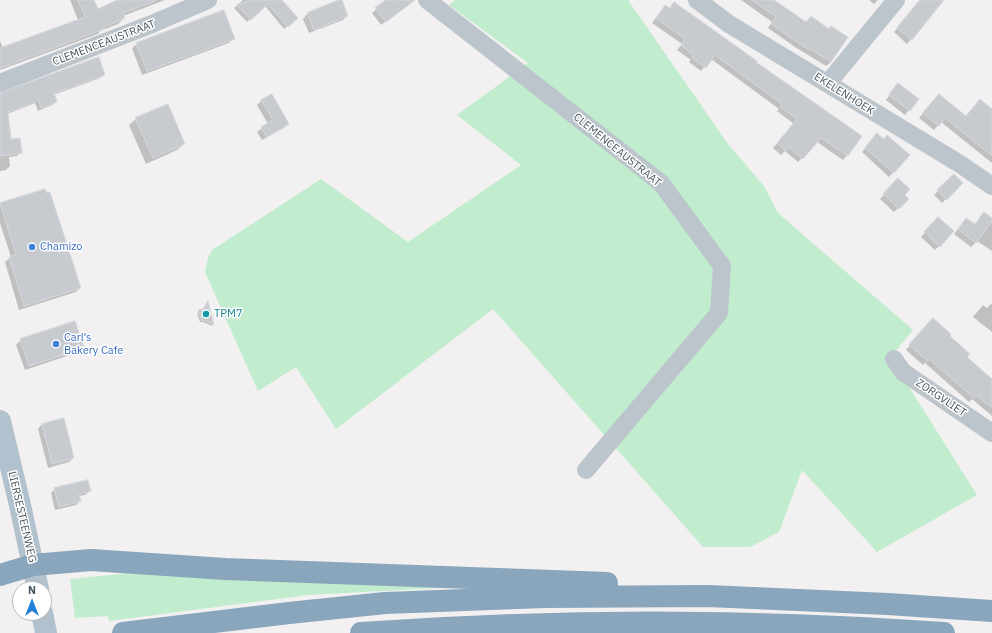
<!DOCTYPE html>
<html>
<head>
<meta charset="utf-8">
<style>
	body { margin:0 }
	#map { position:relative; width:992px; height:633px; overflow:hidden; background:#f2f0f0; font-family:"IBM Plex Sans",sans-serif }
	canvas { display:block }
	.north { position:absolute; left:12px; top:581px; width:40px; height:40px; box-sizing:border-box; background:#fff; border:1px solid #b6bbbe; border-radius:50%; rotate:0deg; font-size:11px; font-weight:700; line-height:16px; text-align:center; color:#49555c }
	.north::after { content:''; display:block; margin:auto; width:14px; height:18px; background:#2381d9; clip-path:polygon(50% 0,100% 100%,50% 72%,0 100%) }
</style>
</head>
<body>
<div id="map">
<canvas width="992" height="633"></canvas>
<div class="north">N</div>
</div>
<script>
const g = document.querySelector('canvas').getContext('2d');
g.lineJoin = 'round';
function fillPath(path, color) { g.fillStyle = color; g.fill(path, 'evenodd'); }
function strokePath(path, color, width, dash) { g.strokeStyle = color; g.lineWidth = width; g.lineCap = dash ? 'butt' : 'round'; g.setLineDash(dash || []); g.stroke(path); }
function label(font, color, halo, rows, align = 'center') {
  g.font = font + ' "IBM Plex Sans",sans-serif'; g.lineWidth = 3; g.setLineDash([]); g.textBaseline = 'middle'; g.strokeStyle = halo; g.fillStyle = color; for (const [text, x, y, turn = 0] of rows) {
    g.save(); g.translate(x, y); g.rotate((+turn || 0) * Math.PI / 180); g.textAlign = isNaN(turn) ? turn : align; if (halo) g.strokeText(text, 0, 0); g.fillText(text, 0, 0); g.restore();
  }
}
fillPath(new Path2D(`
	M455,0h173l100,144 36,42 14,27 135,117 -18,22 14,35 68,108 -100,57 -75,-82 -23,62 -29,15h-47l-210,-238 -157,120 -40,-62 -38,24 -53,-119 3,-14 4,-8 109,-71 87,63 113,-77 -64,-50 71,-52 -79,-58z
	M132,573l361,12 -185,10 -199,26 -1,-5 -33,2 -5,-39z`), '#c1edce');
fillPath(new Path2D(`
	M70,0h23l4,10 23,-10h45l-42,16 1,2 -6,6 -18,7 -2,3 -98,36v-29l3,7 75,-28z
	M243,0h38l13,21 -10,8 -19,-23 -18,16 -13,-14z
	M341,0l6,16 -4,4 -34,13 -6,-14 4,-5z
	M388,0h24l-4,5 -27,20 -9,-12z
	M741,0h31l34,22 41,15 -16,25 -5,4 -31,-19 -27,-19 4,-6z
	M869,0h9l-4,4z
	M921,0h22l-36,44 -13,-12z
	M674,3l81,59 105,74 -13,19 -4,5 -26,-18 -19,20 -13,-11 -4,4 -8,-7 21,-24 -17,-13 2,-2 -68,-50 -10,12 -12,-9 2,-2 -14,-10 5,-6 -30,-21 13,-17 4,3z
	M233,38l-4,5 -87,32 -10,-27 5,-4z
	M104,74l-4,4 -47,17 3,7 -4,3 -14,6 -3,-8 -28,11 3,26 11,12 -4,4 -8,1 1,9 -4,4 -6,1v-76z
	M894,89l24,10 -13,16 -19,-15z
	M935,99l31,18 26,-6v52l-51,-41 -7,8 -15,-12z
	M262,100l26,24 -4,4 -22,12 -5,-8 11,-8 -11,-19z
	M136,119l48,25 -7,6 -31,14 -17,-39z
	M873,139l36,16 -20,22 -27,-25z
	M954,175l8,8 -20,20 -8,-8z
	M899,179l4,16 4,4 -13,13 -14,-13z
	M45,190l35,97 -4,5 -57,18 -14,-48 6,-5 -11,-34v-19z
	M992,220v31l-15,-10 -6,6 -17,-13 8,-10 12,1z
	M934,223l19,9 -18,18 -14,-13z
	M992,303v29l-19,-15 10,-12 4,3z
	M207,304l6,20 -1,2 -9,-4h-3l-3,-9 5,-3z
	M928,324l64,56v36l-20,-17 -3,3 -44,-39 -2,2 -17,-15z
	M21,340l62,7 -4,5 -54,18 -9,-25z
	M42,424l31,34 -4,4 -21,6 -10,-39z
	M55,489l35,2 -5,4 -6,1 1,5 -4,4 -21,5 -4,-17z`), '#0003');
const building = new Path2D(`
	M78,0h16l4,9 19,-9h38v1l-32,12 2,5 -21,9v2l-104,39v-20l85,-31z
	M251,0h31l16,18 -10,9 -20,-23 -17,16 -14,-15z
	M339,0h3l6,16 -34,14 -7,-17z
	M386,0h29l-29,22 -11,-14z
	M752,0h22l32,22 5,-6 18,13 2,-3 17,11 -17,25 -21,-13 -1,1 -38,-26 5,-7z
	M920,0h24l-32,40 -15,-12z
	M674,2l83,59 -1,1 20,14 86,60 -14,20 -27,-18 -18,21 -14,-12 -3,4 -9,-8 20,-24 -17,-12 2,-3 -67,-49 -9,13 -14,-10 2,-2 -13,-11 4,-6 -29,-21 9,-13 5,3z
	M224,10l11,29 -88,32 -11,-28z
	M99,57l6,18 -51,18 3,9 -16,6 -2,-8 -31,12 3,27 9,-1 2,15 -22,3v-63z
	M898,83l21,16 -9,12 -21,-16z
	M272,94l17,30 -22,13 -6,-10 12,-7 -12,-20z
	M939,94l27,22 14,-17 12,10v47l-47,-38 -6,8 -16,-13z
	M168,104l17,40 -32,14 -18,-40z
	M877,133l7,6 3,-4 23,20 -16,18 -29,-25z
	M954,174l9,9 -16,17 -10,-10z
	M898,178l12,11 -5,6 4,4 -10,10 -16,-15z
	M45,189l2,4 3,-1 31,96 -57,18 -15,-49 7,-2 -16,-52z
	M984,212l8,6v4l-16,21 -18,-14 8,-11 9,6z
	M938,217l16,14 -14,16 -16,-15z
	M208,301l6,24 -9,-5 -3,1 -4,-11 5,-1z
	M933,318l18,16 -1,2 20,18 -3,3 25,22v29l-16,-13 -2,3 -45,-39 -1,2 -19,-16z
	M75,321l9,27 -55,18 -9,-27z
	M64,418l10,40 -22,6 -10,-40z
	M88,480l3,11 -12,3 2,7 -22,6 -5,-19z`);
fillPath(building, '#c7cbcf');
strokePath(building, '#d4d7db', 1);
strokePath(new Path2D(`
	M427,0l234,183 61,83 -3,47 -133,157
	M697,0l32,24 231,140 32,22
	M0,83l152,-59 56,-24
	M828,83l68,-83
	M894,359l9,13 89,61`), '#bcc5cc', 18);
strokePath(new Path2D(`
	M0,421l20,84 18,84
	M42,613l4,20`), '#b1c1cd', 22);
strokePath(new Path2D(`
	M0,575l33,-10 58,-5 134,9 382,14
	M123,633l166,-20 96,-10 160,-6 163,-1 180,8 104,7
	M361,633c194,-14 390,-14 583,0`), '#8aa6bc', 22);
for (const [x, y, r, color] of [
	[32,247,4,"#3f7fe0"],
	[206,314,4,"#0f9aa8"],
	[56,344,4,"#3f7fe0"]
]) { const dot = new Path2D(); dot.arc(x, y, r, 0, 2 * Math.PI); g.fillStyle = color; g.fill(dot); strokePath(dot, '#fff', 1.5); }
label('11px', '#49555c', '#fff', [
	["CLEMENCEAUSTRAAT",104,43,-21],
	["EKELENHOEK",844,94,32],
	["CLEMENCEAUSTRAAT",617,150,39],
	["ZORGVLIET",941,398,34],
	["LIERSESTEENWEG",22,517,77]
]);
label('11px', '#366cbe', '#fff', [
	["Chamizo",40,247],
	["Carl’s",64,338],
	["Bakery Cafe",64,351]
], 'left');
label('11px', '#0d838f', '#fff', [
	["TPM7",214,314]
], 'left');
</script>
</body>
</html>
